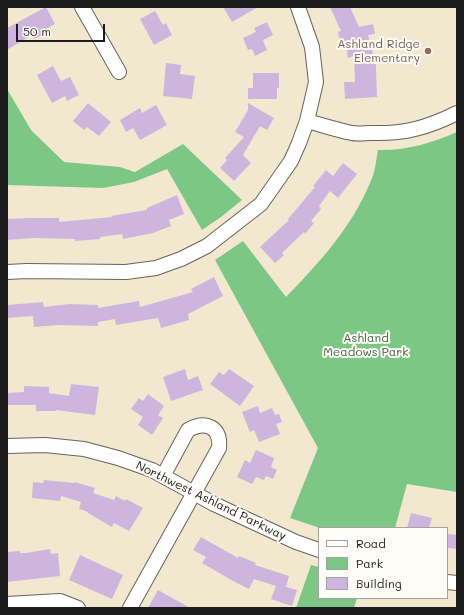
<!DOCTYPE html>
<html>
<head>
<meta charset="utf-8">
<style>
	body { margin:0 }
	#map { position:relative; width:464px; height:615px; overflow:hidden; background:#f2e8cf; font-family:Mali,sans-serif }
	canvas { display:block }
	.frame { position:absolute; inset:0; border:8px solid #1c1c1c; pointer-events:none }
	.legend { position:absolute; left:318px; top:527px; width:130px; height:72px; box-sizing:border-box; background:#fdfcf7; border:1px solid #a3a29f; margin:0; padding:5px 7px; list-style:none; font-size:12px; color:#1c1c1c }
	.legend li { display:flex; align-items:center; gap:8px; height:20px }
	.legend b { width:20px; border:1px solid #a3a29f }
	.scale { position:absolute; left:16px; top:24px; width:89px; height:18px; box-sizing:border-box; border:2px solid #1c1c1c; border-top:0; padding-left:5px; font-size:12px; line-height:14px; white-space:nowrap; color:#1c1c1c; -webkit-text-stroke:3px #fdfcf7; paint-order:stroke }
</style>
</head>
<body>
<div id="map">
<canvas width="464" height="615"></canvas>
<div class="frame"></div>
<ul class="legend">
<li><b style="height:5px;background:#fff"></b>Road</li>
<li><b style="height:11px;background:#7dc785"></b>Park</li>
<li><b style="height:11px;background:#ceb5de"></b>Building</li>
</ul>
<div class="scale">50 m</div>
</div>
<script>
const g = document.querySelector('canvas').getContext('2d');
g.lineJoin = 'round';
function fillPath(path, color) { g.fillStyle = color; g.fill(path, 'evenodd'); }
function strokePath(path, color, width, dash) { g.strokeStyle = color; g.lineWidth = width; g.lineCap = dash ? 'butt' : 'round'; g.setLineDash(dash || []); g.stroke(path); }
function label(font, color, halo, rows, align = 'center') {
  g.font = font + ' Mali,sans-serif'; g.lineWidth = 4; g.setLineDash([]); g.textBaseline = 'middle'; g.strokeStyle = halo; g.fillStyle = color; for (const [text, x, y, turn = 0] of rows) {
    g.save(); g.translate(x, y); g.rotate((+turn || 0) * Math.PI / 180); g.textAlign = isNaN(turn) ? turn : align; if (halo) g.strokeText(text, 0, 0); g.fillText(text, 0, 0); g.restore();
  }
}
fillPath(new Path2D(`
	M7,89l24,41 33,32 56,5 15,5 48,-28 59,56 -21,17 -19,13 -35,-61 -33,13 -31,6 -96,-3z
	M457,132v360l-50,-8 -12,44h-75l-30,-10 28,-70 -103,-188 28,-19 43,56c34,-35 65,-69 84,-114 5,-10 6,-22 8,-33 27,1 54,-7 79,-18z
	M311,565l8,2v31h38l-3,10h-58z`), '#7dc785');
fillPath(new Path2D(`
	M46,7l9,17 -9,5 2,3 -14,7 -2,-4 -25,15v-22z
	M223,7h35l-26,15z
	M330,7h20l9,20 14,-3 2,10 -7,1 8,31 1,31 -32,2 -1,-17h11l-1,-26 -6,2 -2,-13 -5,1 -3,-14 3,-1z
	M155,11l8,14 3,-2 6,12 -18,10 -14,-26z
	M267,22l6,13 -10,5 4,10 -12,6 -3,-7 -4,1 -5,-12 13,-6 -2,-4z
	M166,63l15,2 -1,9 15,2 -3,23 -29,-3z
	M53,66l8,15 9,-4 9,18 -12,6 -2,-5 -13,7 -15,-28z
	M253,73h26v15h-2v11h-29v-11h5z
	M88,103l23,19 -12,14 -12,-9 -3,3 -11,-9z
	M248,103l26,15 -7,12 -7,-4 -17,29 8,8 -17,18 -14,-13 7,-8 -2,-2 19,-21 -9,-5 13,-22z
	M156,105l11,20 -27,15 -7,-12 -7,4 -6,-12 20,-12 2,5z
	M343,163l14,11 -19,24 -8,-7 -11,15 2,3 -10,12 3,2 -9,11 -1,-2 -22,21 2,2 -9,8 -15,-16 29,-27 -1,-1 27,-32 -2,-1 13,-16 7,6z
	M177,195l7,19 -15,6 2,6 -18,7 -30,6 -1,-5 -22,3v2l-25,2v-2l-41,-1 -27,2v-21l22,-1h30v4l53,-5 -1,-1 36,-6v-2z
	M214,277l9,19 -35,18 1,6 -28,8 -3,-10 -42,7 -1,-6 -17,3v4l-40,-1 -24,2 -1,-11 -26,2v-13l36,-3 1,5 25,-3 29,1v3l41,-7 1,6 53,-15 -2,-3z
	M185,369l3,11 10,-4 5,14 -32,11 -8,-24z
	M229,369l25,17 -14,20 -30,-22 9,-12 5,3z
	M71,384l28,3 -4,28 -39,-5v1h-20v-6h-29v-12l17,-1v-6l25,1v6l20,3z
	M148,394l16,12 -6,9 5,3 -11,17 -14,-10 5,-8 -12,-8 8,-11 4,3z
	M258,406l2,7 12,-5 3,7 4,-1 3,8 -6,2 4,10 -21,8 -5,-12 -4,2 -8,-20z
	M256,450l18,8 -3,9 6,3 -4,9 -7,-3 -2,4 -8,-3 -4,7 -15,-7 8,-17 5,3z
	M44,480l31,3v-1l20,6 -2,5 21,7 2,-4 9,5 1,-2 17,9 -14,23 -15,-8 -2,4 -24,-14v-1l-9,-3 2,-7 -20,-6 -1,5 -28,-3 1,-16 10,1z
	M411,513l21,5 -3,10h-22z
	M447,534l10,1v14l-10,-1z
	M201,537l37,21 1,-2 17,7 -1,2 34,11 -3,11 11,3 -5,16 -21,-7 5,-13 -22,-7 -5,10 -16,-8 -31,-18 4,-6 -13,-7z
	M50,549l1,5 7,-1 2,23 -53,6v-30l13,-1v2h6z
	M80,555l43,20 -11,24 -43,-19z
	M158,590l32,18h-42z`), '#ceb5de');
const street = new Path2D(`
	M82,7l37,65
	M307,121c15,4 30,9 45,12 6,1 13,0 19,0 33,1 56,-5 86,-20
	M7,272l20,-1 99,1 30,-4 25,-9 26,-13 54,-42 30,-43 8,-18 8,-22 9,-39 -4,-35 -14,-40
	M7,446l38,-1 39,4 34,9 34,12 62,34 82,38 23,8
	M447,582l10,1
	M7,604l53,-3 18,7
	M130,608l89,-160c2,-21 -13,-28 -31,-18l-25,46`);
strokePath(street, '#67635b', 16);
strokePath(street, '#fff', 14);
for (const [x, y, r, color] of [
	[428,51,4,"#8d6e63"]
]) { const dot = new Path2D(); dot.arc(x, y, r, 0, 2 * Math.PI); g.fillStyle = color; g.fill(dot); strokePath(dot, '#fdfcf7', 1.5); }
label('12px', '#785e54', '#fdfcf7', [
	["Ashland Ridge",420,44],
	["Elementary",420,58]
], 'right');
label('12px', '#436046', '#fdfcf7', [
	["Ashland",366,338],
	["Meadows Park",366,352]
]);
label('12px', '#1c1c1c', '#fdfcf7', [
	["Northwest Ashland Parkway",211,501,26]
]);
</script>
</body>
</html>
